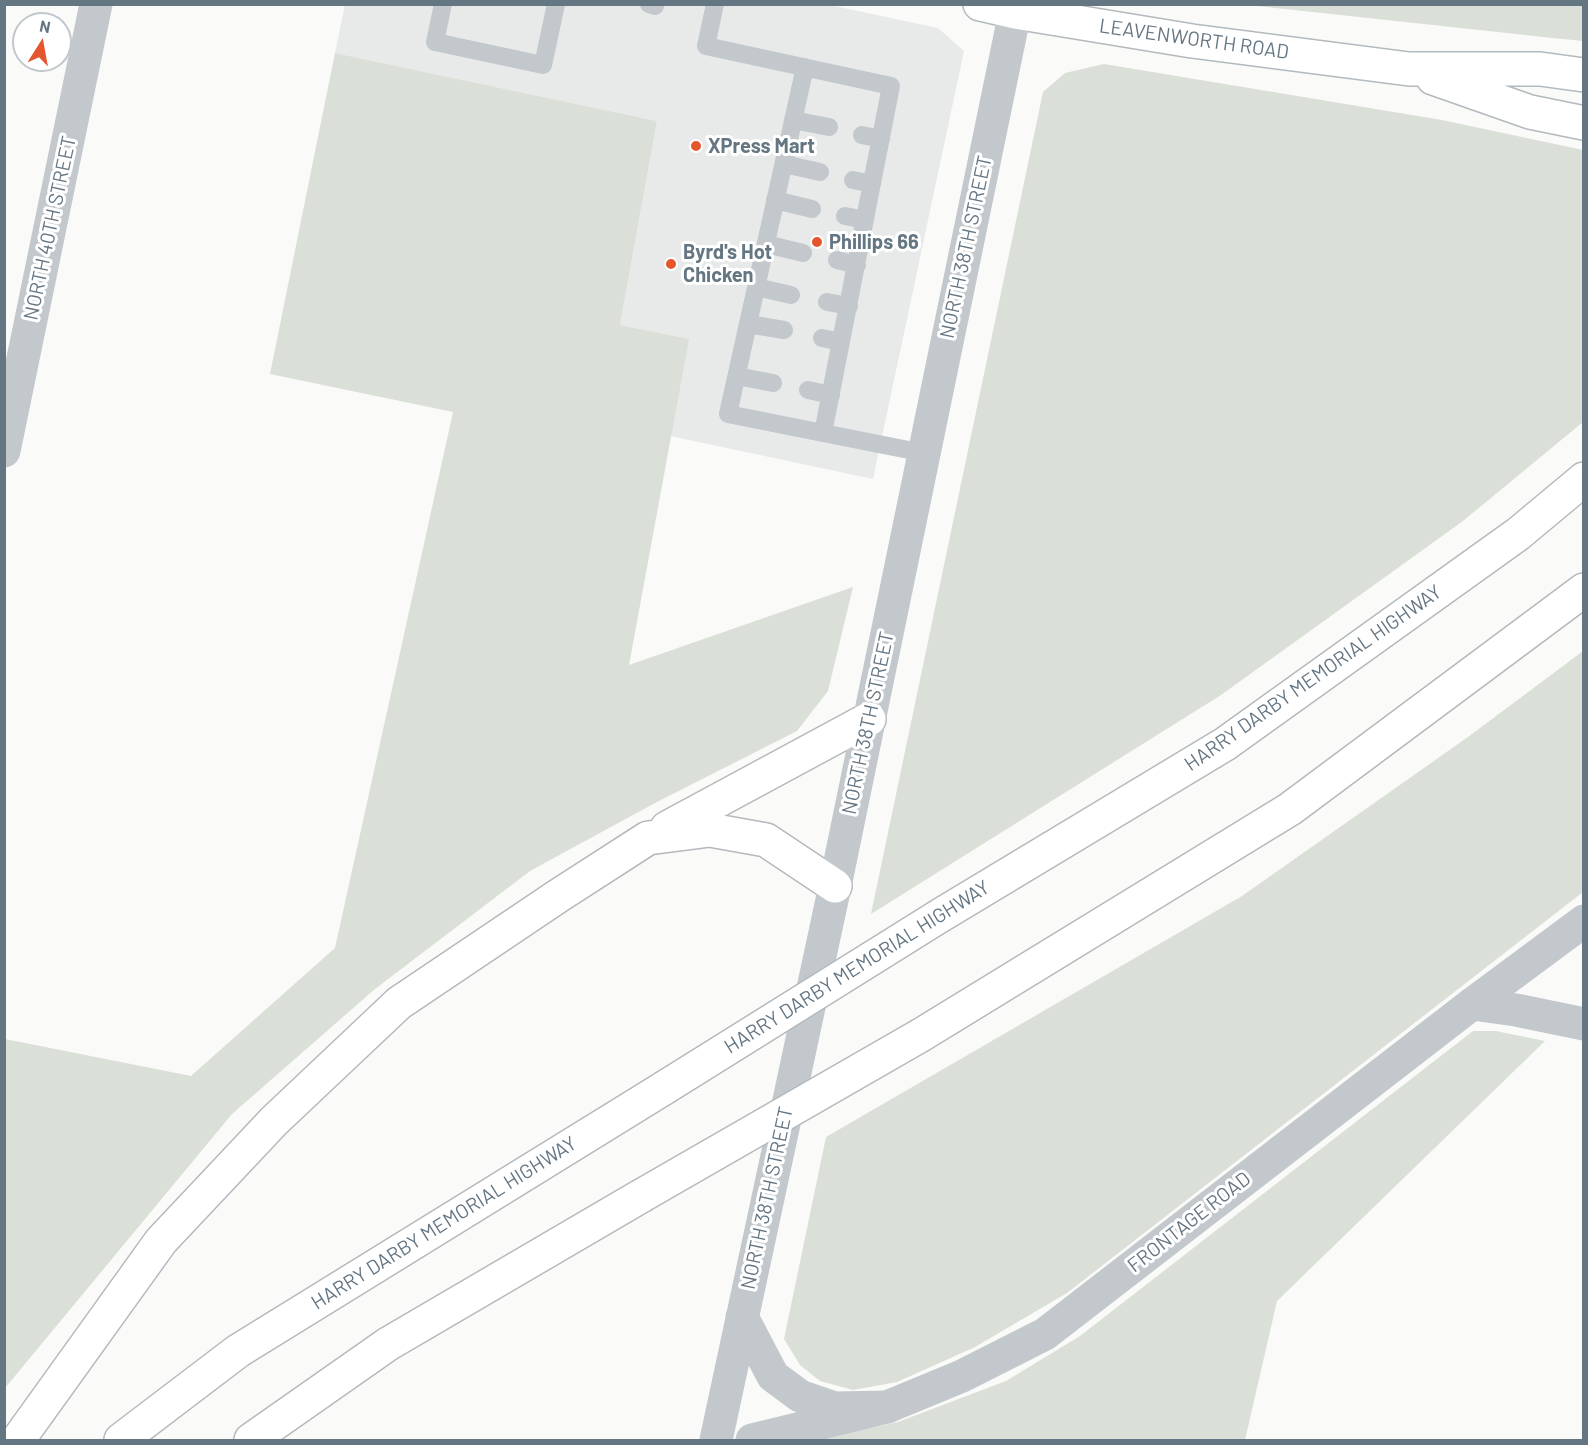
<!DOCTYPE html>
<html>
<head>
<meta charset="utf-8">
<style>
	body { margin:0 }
	#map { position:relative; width:1588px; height:1445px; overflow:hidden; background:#fafaf8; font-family:Barlow,sans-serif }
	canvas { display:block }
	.frame { position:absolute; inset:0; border:6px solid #657683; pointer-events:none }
	.north { position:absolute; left:12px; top:12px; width:60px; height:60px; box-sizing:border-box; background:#fff; border:2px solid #c1c8cd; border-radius:50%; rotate:11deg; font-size:16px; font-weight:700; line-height:24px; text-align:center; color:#657683 }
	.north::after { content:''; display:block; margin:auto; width:21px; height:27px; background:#e4572e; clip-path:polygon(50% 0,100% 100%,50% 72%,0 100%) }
</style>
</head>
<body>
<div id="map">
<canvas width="1588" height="1445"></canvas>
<div class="frame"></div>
<div class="north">N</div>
</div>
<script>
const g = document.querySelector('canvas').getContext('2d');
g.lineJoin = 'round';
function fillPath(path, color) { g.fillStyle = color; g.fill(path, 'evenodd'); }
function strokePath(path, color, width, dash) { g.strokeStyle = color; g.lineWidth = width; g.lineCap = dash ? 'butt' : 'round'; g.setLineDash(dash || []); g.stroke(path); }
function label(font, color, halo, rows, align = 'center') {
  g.font = font + ' Barlow,sans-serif'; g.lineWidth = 6; g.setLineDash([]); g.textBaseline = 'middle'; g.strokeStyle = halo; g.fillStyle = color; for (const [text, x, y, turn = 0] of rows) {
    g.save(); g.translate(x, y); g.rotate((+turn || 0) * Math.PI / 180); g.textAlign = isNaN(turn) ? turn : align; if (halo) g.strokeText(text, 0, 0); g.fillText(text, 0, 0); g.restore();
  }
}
fillPath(new Path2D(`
	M345,4h480l113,24 26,23 -91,428 -203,-43 18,-97 -68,-14 37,-204 -322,-68z`), '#e8e9e9');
fillPath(new Path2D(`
	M1248,5h335v36l-30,-3z
	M335,53l322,68 -37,204 69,14 -60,326 224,-78 -25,104 -31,40 -142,72 -125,68 -155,118 -143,125 -227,274v-349l186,37 144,-128 118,-536 -183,-38z
	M1104,64l338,56 141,30v272l-120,99 -242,174 -350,219 172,-822 22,-19z
	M1583,651v241l-516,401 -92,54 -78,35 -44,8 -33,-9 -20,-16 -16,-26 42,-202 416,-241 226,-159z
	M1473,1031h23l49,10 -268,260 -32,139h-433l86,-18 108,-41 74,-45z`), '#dadfd7');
const secondary = new Path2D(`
	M980,4l35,8 177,29 217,28h131l44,6
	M1433,78l97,34 54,11`);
const motorway = new Path2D(`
	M667,828l202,-109
	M941,915l284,-171 293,-210 66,-55
	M921,1035l369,-226 294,-219
	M18,1440l143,-199 113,-120 125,-118 159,-107 90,-58 62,-8 56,10 69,46
	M121,1440l117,-89 426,-263
	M251,1440l137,-96 253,-148`);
strokePath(secondary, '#b3babf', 36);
strokePath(motorway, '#b4b9bd', 36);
strokePath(new Path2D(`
	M443,4l-8,38 108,23 13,-61
	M649,4l6,2
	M715,4l-9,42 185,40 -68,347 101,20
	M805,67l-77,347 95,19
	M793,120l36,7
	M862,135l19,4
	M784,164l36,8
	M853,180l19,4
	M775,200l37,9
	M845,216l20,4
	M766,244l37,9
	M837,260l20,5
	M756,287l35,8
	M827,302l22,4
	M748,324l36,6
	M822,338l19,4
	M737,376l36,7
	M808,390l23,5`), '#c3c8cc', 18);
strokePath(new Path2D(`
	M4,451l92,-447
	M1472,1004l44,6 68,14
	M752,1440l135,-33 75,-31 83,-42 427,-330 112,-83`), '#c3c8cc', 33);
strokePath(new Path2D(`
	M742,1317l31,59 27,20 35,12 52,-1
	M716,1440l119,-554 180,-874`), '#c3c8cc', 33);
strokePath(secondary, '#fff', 33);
strokePath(motorway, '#fff', 33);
const motorwayBridge = new Path2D(`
	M664,1088l277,-173
	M641,1196l280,-161`);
strokePath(motorwayBridge, '#b4b9bd', 36, []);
strokePath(motorwayBridge, '#fff', 33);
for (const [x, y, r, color] of [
	[696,146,6,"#e4572e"],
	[817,242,6,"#e4572e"],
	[671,264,6,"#e4572e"]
]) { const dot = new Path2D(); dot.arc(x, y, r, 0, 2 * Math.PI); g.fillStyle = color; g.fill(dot); strokePath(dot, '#fff', 2); }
label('20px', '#657683', '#fff', [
	["LEAVENWORTH ROAD",1194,39,8],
	["NORTH 40TH STREET",50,228,-78],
	["NORTH 38TH STREET",966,247,-78],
	["HARRY DARBY MEMORIAL HIGHWAY",1313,678,-35],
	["NORTH 38TH STREET",868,723,-78],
	["HARRY DARBY MEMORIAL HIGHWAY",857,967,-32],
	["NORTH 38TH STREET",767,1198,-78],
	["FRONTAGE ROAD",1189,1222,-38],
	["HARRY DARBY MEMORIAL HIGHWAY",444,1223,-32]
]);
label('bold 20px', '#657683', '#fff', [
	["XPress Mart",708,146],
	["Phillips 66",829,242],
	["Byrd's Hot",683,252],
	["Chicken",683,275]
], 'left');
</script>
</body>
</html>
